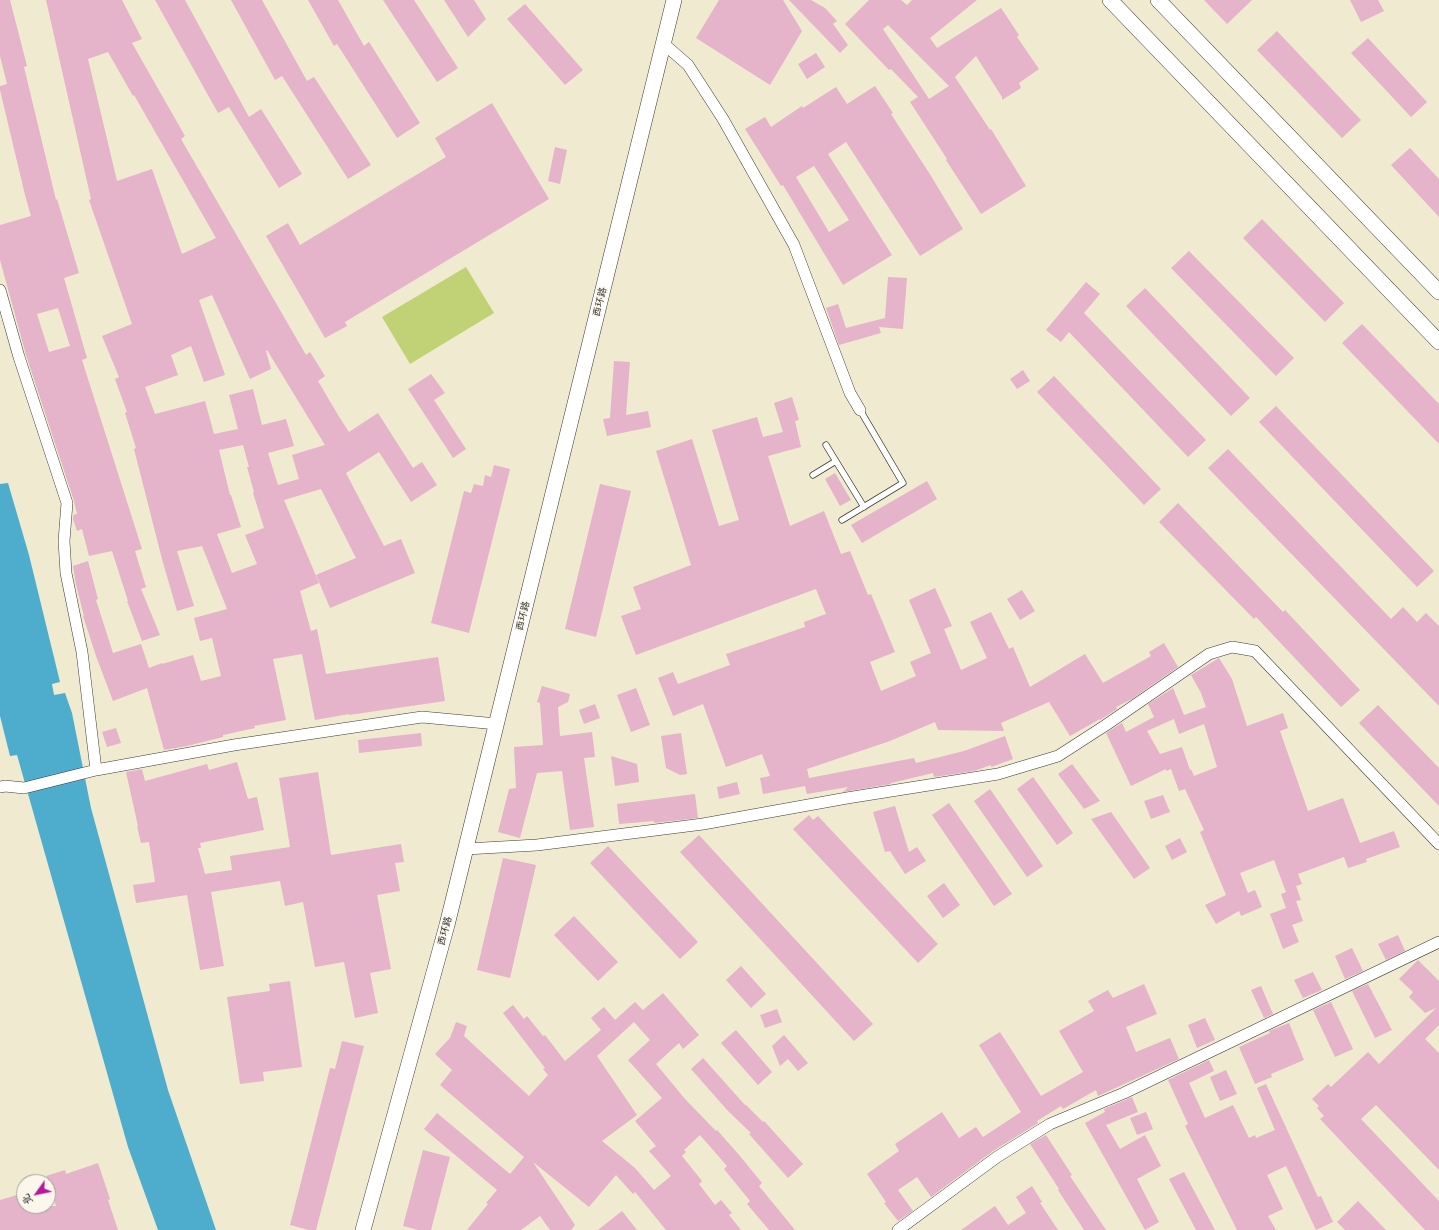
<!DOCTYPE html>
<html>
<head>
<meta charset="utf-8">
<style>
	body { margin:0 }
	#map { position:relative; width:1439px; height:1230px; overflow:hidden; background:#f0ead0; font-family:"Playpen Sans","LXGW WenKai TC",sans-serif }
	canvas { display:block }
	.north { position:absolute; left:16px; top:1174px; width:40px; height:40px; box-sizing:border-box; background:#fbf7ec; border:1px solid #a29f99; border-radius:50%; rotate:237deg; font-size:11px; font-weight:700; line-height:16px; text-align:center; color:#1c1c1c }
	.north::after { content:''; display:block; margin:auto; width:14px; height:18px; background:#b5179e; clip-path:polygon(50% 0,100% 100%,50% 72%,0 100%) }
</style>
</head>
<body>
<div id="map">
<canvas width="1439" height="1230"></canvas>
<div class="north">北</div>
</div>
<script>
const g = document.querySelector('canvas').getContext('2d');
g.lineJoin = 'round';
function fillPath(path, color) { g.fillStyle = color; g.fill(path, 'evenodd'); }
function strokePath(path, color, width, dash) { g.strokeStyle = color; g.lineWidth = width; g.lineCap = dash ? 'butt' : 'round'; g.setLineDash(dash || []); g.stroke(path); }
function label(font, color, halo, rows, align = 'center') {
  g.font = font + ' "Playpen Sans","LXGW WenKai TC",sans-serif'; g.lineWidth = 3; g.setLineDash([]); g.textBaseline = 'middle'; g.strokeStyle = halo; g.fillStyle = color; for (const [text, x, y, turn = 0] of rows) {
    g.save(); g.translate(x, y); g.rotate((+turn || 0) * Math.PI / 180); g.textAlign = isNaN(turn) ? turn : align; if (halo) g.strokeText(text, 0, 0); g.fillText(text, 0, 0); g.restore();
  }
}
fillPath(new Path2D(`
	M466,267l28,46 -84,51 -28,-47z`), '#c0d275');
fillPath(new Path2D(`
	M8,483l21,72 31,127 -8,2 2,11 11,-2 7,20 19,95 77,282 48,140h-58l-30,-83 -111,-392 -7,1 -10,-40v-232z`), '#4eadcd');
fillPath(new Path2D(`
	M0,0h10l17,66 -3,1 32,133 1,-1 22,74 -15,5 23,80 -5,2 60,189 -7,2 11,36 -5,2 19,46 -18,6 -15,-40h1l-16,-50 -23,5 -7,-27 -5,2 -4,-12v-4l4,-1 -3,-13 -48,-146 -26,-95v-35l31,-9 -6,-21 -25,-105v-4l7,-2 -7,-28zM58,308l12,38 -21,6 -12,-38z
	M46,0h76l20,39 -10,4 53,93 -4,3 125,216 4,-3 15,24 -7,5 20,34 11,17 29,-19 35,55 9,-6 15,23 -26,17 -32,-50 -33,21 38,73 17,-7 14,34 -85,35 -14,-33 40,-17 -35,-69 -37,11 35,83 -19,8 11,40 6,-2 9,45 112,-17 7,44 -96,14v-1l-34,6 -13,-66 -29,5 13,61 -32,6 1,2 -32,7v2l-36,9 -23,4 -17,-62 -34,13 -17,-45 -13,-40h1l-8,-31 -3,-19 15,-5 10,38 -2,1 17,53 28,-9 8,24 13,-5v1l31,-9 8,26 20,-5 -9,-38 -12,3 -6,-23 33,-9 -25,-63 -25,5 17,55 -17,5 -15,-52 -28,-110 2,-1 -11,-35 2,-1 -12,-33 4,-2 -17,-41 30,-12 -43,-124 2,-1zM108,52l25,44 1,-1 82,143 -34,16 -30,-85 -35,12 -29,-122zM212,295l38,84 21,-10 -5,-18 1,-1 58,95 -33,10 7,24 -21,6 -10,-32 26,-7 -8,-27 -24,6 -9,-36 -24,6 9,34 -24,5 -9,-33 -50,13 -10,-27 33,-12 -7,-20 20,-9 13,36 21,-7 -26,-75zM243,445l6,22h-2l7,25 -1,1 11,35 -19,7 12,29 -25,9 -15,-39 24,-7 -10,-32h-1l-11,-45z
	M155,0h30l64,117 12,-8 41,65 -23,14 -50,-81 -11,6z
	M231,0h31l45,81 7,-4 57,88 -23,14 -66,-103 -7,4z
	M308,0h30l26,46 5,-4 51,81 -23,15 -60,-94 -3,2z
	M383,0h31l44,68 -21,14z
	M444,0h30l12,19 -18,18z
	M719,0h64l19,31 -32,54 -74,-47z
	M789,0h22l14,8 12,13 -4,3 15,21 -8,8z
	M869,0h32l6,5 5,-5h65l-47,38 7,10 64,-40 18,27 -2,2 22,32 -20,14 2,5 -19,12v-3l-26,-41 -21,21 35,53 1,-1 35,57 -45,28 -35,-54 1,-1 -37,-57 8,-5 -27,-28 -2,1 -44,-46zM888,25l61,61 -20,13 -46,-70z
	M1204,0h48l-25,24z
	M1350,0h28l6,11 -23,11z
	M525,4l58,66 -18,15 -58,-66z
	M1277,31l84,89 -19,18 -85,-88z
	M1368,38l59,64 -16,15 -60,-64z
	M816,53l9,14 -18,12 -9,-15z
	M875,86l18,27 -2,1 40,62 32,53 -43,27 -74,-114 -18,12 64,101 -49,30 -60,-100 -2,1 -36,-57 20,-12 6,10 31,-21 1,2 33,-21 11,17zM814,166l35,54 -20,12 -33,-55z
	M492,103l57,96 -204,123 2,4 -22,12 -59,-102 22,-13 12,22 146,-88 -11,-19z
	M555,147l12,3 -7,34 -12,-3z
	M1410,148l29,31v38l-48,-52z
	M1262,219l82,84 -19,19 -82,-84z
	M1189,251l105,107 -18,18 -105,-108z
	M888,277l19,1 -4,51 -24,-2 2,6 -42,12 -13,-37 12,-4 8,24 39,-10z
	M1086,282l14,12 -16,19 122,127 -18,17 -119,-125 -8,10 -15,-12z
	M1145,288l105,110 -19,18 -105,-110z
	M1362,324l77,80v40l-97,-101z
	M614,361l16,1 -4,53 22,-4 3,16 -44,9 -4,-17 7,-1z
	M1023,370l7,11 -13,8 -7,-10z
	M431,374l14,19 -11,7 32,49 -13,9 -45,-69z
	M1054,376l107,113 -17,16 -107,-113z
	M792,397l7,23 -4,1 6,26 -33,9 22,70 34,-15 17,43 9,-3 18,44 3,-1 24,58 -25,10 11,29 35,-15 -6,-14 21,-9 -22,-53 26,-12 17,38 -8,3 17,41 26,-12 -17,-36 21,-10 18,37 4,-2 17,40 55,-33 18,29 48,-27 -2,-4 15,-9 14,24 -46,32 -16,8 1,2 -17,11v-1l-30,17 -21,-34 -48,21 3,8 -66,-1 -3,-8 -45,19 -83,28 2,9 105,-20 2,5 48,-12 41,-15 8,23 -22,8v-2l-17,6 -40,6 -1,-4 -42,10v1l-48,8 5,-5 -41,7 -2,-8 -42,8 -3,-16 10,-2 -8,-22 -36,13 -23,-63 -30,12 -15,-38 15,-6 5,12 52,-19 -4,-11 79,-27 -1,-5 22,-8 -10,-25 -180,66 -15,-39 20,-7 -8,-22 58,-22 -35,-114 36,-12 27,87 20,-6 -27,-90 45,-13 6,20 20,-5 -9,-29z
	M1276,406l158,165 -17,16 -158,-165z
	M1228,449l163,170 12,-12 14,15 9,-9 13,13v80l-231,-238z
	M494,465l16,4 -41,164 -38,-10 33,-132 7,2 3,-9 9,2 2,-11 6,2z
	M835,473l16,27 -11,6 -15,-27z
	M927,481l10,18 -75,44 -11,-18z
	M600,484l31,7 -35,146 -31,-8z
	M1178,503l105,109 2,-2 75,80 -19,17 -85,-90 -2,2 -95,-97z
	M1022,590l13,21 -15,9 -13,-21z
	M1219,658l13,21 15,47 36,-13 5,15 -8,3 28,80 35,-13 17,45 34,-12 6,16 -34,12 1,3 -19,6 -4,-11 -46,17 4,10 -6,2 5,14 -5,1 7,20 -11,4 7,17 -16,7 -13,-35 16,-6 -5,-14 5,-2 -12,-32 -34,13 8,20 7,-3 7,17 -21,9 -2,-5 -23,13 -11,-19 21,-10 -26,-63 4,-2 -19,-41 -6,2 -8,-22 -5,2v-2l-35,17 -25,-53 16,-10 4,9 28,-15 -6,-13 25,-16 11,27 22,-8 -5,-14 -10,-18zM1174,719l5,15 25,-10 13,43 -23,9 -3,-7 -1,1 -8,-23 -22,7 -13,-23z
	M542,686l28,8 -2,8 -10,5 2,29 32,-4 3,25 -11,1 10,69 -24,3 -8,-59 -25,2 -17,65 -22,-6 11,-43 7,-1 -2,-41 29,-2 -3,-42 -3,-1z
	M636,688l14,37 -19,7 -14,-37z
	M595,704l5,14 -16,6 -5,-14z
	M1378,705l61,63v38l-80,-83z
	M116,728l5,15 -14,4 -5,-15z
	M421,733l1,13 -63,7 -1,-13z
	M681,733l6,41 -7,1 -14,-7 -5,-32z
	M611,756l26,8 2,18 -24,4z
	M237,762l11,37 9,-2 7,33 -64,13 1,5h-3l7,26 27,-4 -2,-14 60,-9 -11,-69 39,-6 13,83 70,-11 3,18 -9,1 5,28 -23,4 14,74 -21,4 8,40 -23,5 -11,-56 -29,5 -12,-65 -18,4 -5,-25 -69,11 13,74 -24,4 -13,-75 -51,8 -3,-18 22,-3 -6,-40 -8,1 -4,-17h1l-12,-54 16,-3 3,12 62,-17 2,6z
	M1072,764l28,37 -16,8 -26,-35z
	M1033,777l40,56 -16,12 -40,-56z
	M737,782l3,12 -21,5 -2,-12z
	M990,789l53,77 -16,11 -53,-76z
	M695,794l3,24 -44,5v-2l-35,3 -2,-20z
	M1163,795l7,17 -19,7 -7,-18z
	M949,803l63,91 -18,12 -62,-91z
	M895,806l14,46 8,-5 9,14 -21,13 -15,-23 -5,1 -12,-40z
	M1111,812l39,56 -16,11 -43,-60z
	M809,815l4,5 5,-4 120,128 -20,19 -125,-134z
	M699,835l174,189 -19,17 -174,-189z
	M1180,838l7,14 -15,8 -7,-14z
	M608,846l90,96 -18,17 -90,-96z
	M503,858l33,7 -26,113 -33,-8z
	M944,883l16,22 -17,13 -16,-22z
	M574,916l44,46 -20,19 -44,-46z
	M1398,935l7,16 -19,9 -8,-16z
	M1352,948l11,23 -18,8 -10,-23z
	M1418,960l21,21v44l-14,14 14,14v117l-63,-65 -15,14 78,82v29h-14l-105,-111 4,-3 -7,-8 2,-2 -7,-7 16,-15 3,3 37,-35 11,12 57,-56 -11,5 -16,-16 4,-5 -14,-13z
	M741,966l25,28 -15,14 -25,-28z
	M1313,972l9,18 -19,8 -9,-18z
	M290,981l12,86 -39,5 1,9 -24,3 -13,-87 43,-6 -1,-7z
	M1144,984l13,30 -31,13 10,25 34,-14 9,21 -81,37 -2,-6 -33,19 -2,-3 -24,15 1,2 -45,28 -62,46 -14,-20 -19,13 15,21 -15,10 -14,-18 2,-1 -19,-28 32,-23 -4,-7 47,-32 17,26 17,-11 7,10 38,-25 -42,-67 21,-13 41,64 42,-24 -24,-41 35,-20 -6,-10 20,-11 5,8z
	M1368,984l24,46 -17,8 -23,-47z
	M1261,986l12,28 -9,4 -13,-28z
	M663,993l36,42 -16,14 -4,-6 -23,21 29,35 31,32 1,-1 23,26 22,27 -3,3 36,44h-26l-22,-26 3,-3 -26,-32 3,-3 -27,-31 -16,15 2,2 -4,4 20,25 -3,3 16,21 6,-5 11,13 -3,2 12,15h-75l-31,-38 -2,2 -17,-19 -27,32 -56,-45 42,63 -4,5h-21l-10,-14 -19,14h-54l21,-26 -2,-1 11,-13 -73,-61 13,-16 73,61 14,-17 -84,-72 12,-15 -17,-16 15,-16 6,-16 11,4 -3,10 65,60 19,-21 -5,-6 2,-1 -42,-55 10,-8 11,14 3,-3 16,20 2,-1 20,26 36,-31 -10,-12 13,-11 11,13 20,-18 8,8zM634,1022l16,18 -22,20 34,38 -27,23 21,25 -7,5 22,25 -17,14 -19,-22 -33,-27 35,-26 -40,-59z
	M1331,1002l22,47 -18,8 -22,-47z
	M777,1009l5,13 -17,6 -5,-13z
	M1205,1018l10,22 -18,8 -9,-23z
	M1289,1023l15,37 -33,14 1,3 -17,7 -16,-37 31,-14 -1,-2z
	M736,1030l36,42 -14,13 -37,-42z
	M784,1035l24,28 -10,8 -10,-12 -8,7 -8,-20z
	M342,1041l22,5 -48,184h-7l-19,-5 40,-157 5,1z
	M703,1058l42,47h1l17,17 1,-1 39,43 -15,14 -39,-44 2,-1 -23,-22 -37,-42z
	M1209,1060l5,11 -25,12 16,35 28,-13 16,33 6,-3 1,3 19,-8 -18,-42 9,-4 52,113 3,-1 12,26 -17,8 -30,-64 -19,9 16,34 -15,7 8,14h-39l-52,-104 3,-2 -20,-44z
	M1226,1070l11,24 -17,7 -10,-24z
	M1132,1097l6,15 -32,13 14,24 25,-14 16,31 -24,13 22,43 -14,8 -60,-107 20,-11 -1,-3z
	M1146,1112l7,17 -16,6 -7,-17z
	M1046,1135l26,40 -2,1 36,54h-22l-26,-40 1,-1 -29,-45z
	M423,1150l27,7 -19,73h-13l-15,-4z
	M98,1163l12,36 -2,1 10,30h-118v-30l24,-7v13h32l-10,-30 19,-6 1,4z
	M1184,1172l31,58h-19l-27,-51z
	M1032,1186l10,16 -2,1 18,27h-97l34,-24 13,19 18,-12 -10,-16z
	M1358,1201l28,29h-41l-8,-8z
	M622,1211l15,19h-39z`), '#e5b3ca');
const lane = new Path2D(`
	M826,445l38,62
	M813,475l23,-14
	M842,520l61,-37 -43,-73`);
const street = new Path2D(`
	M664,44l24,21 35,54 71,126 56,148 10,17
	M0,290l19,67 48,146 -3,38 2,32 16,79 14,118
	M0,787l5,-1 19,2 72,-18 138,-25 188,-28 75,7
	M466,849l71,-4 166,-21 144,-26 151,-24 60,-18 48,-31 103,-71 23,-7 23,4 184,193
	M898,1230l99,-73 53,-33 74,-31 315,-151`);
const secondary = new Path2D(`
	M1110,0l329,342
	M1158,0l281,292
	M363,1230l84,-305 227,-925`);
strokePath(lane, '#3c3b37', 7);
strokePath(street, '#3c3b37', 12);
strokePath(secondary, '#3c3b37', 16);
strokePath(lane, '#fff', 5.5);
strokePath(street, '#fff', 11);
strokePath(secondary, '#fff', 15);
label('10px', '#1c1c1c', '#fbf7ec', [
	["西环路",600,302,-76],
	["西环路",523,616,-76],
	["西环路",445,931,-75]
]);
</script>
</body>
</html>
